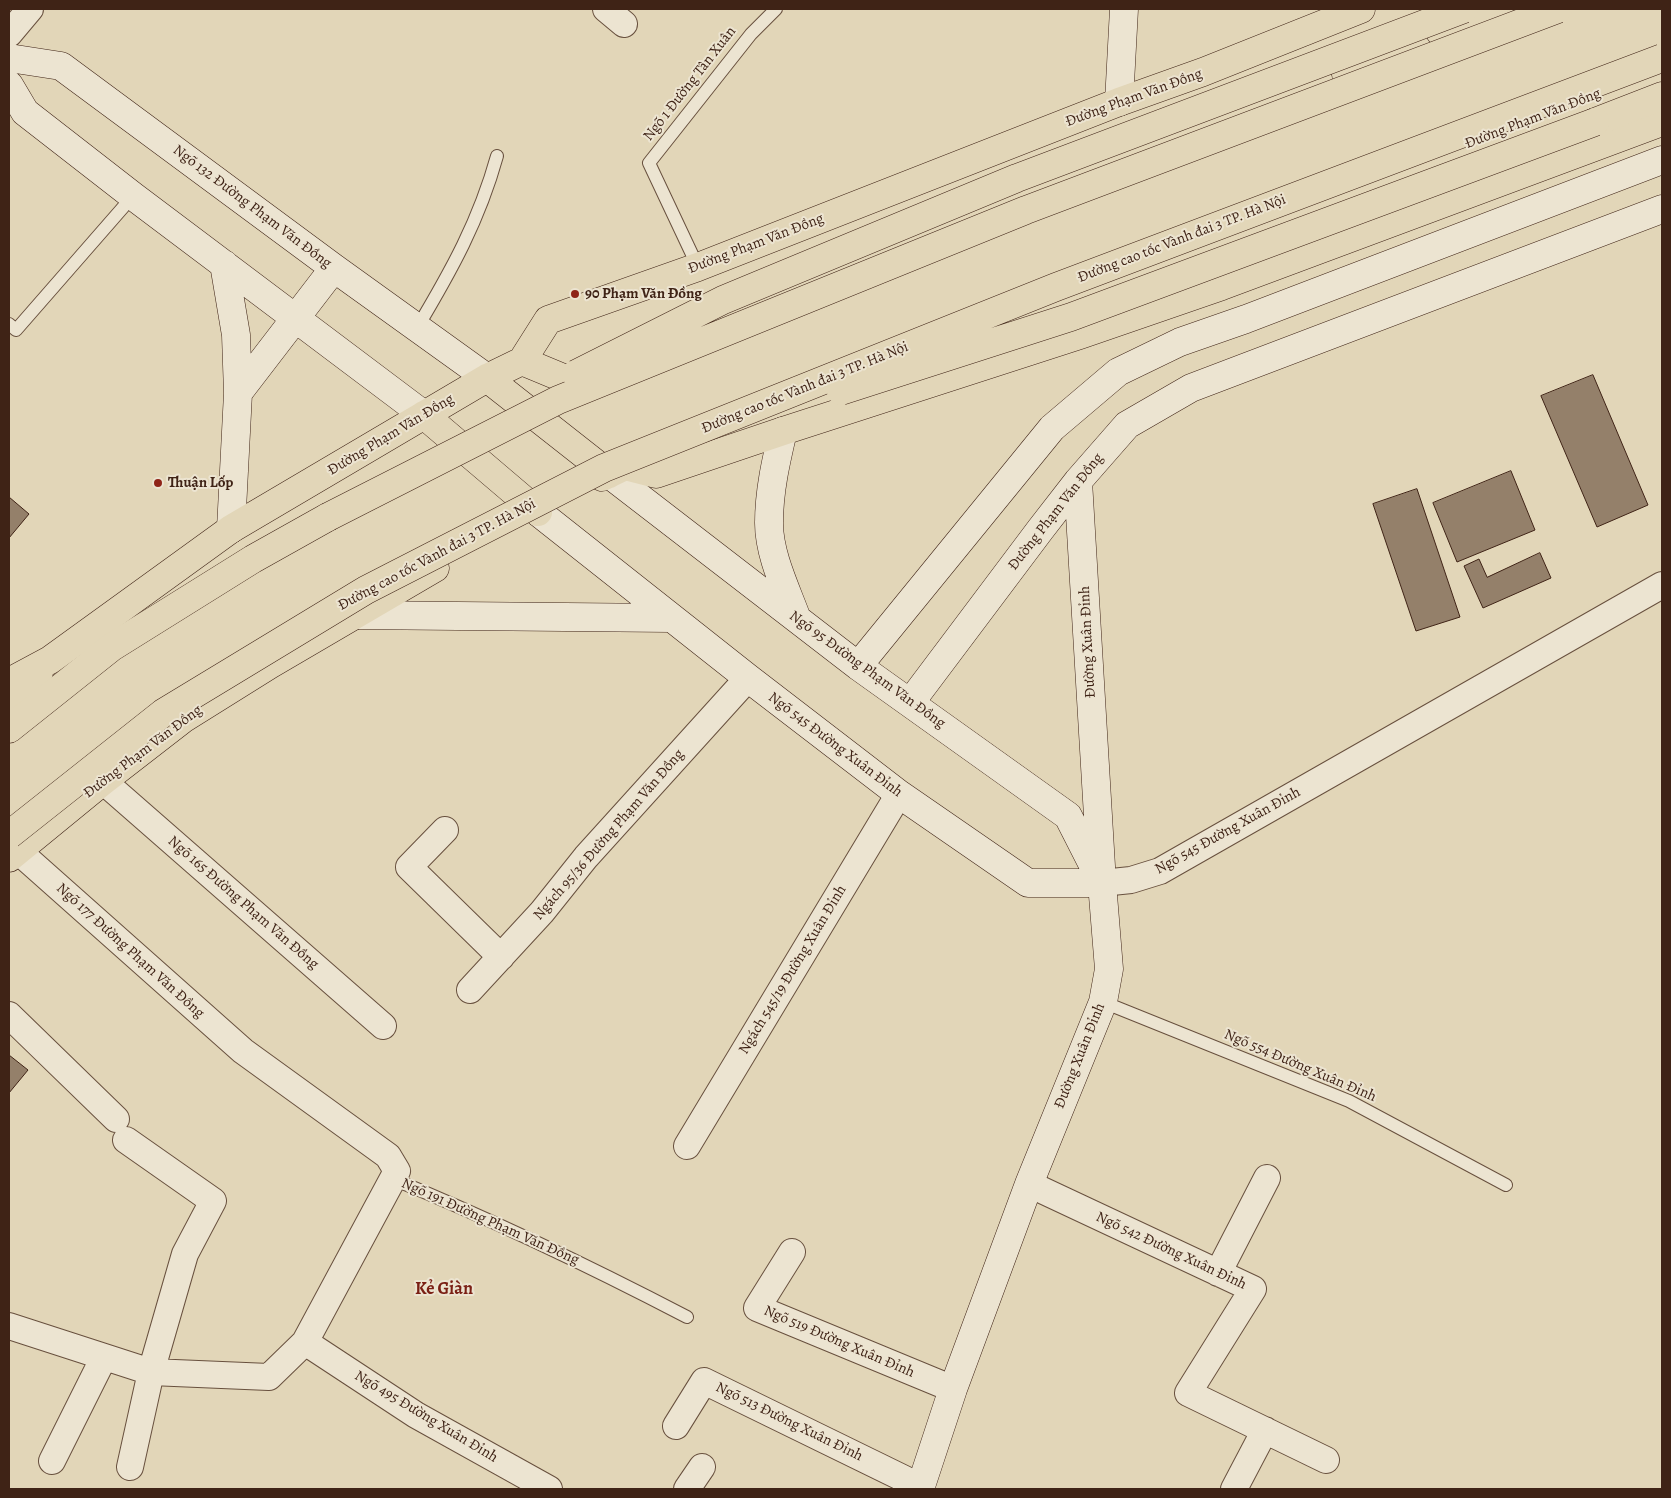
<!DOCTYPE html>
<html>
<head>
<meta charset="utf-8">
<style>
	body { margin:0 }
	#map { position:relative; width:1671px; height:1498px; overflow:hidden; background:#e2d6b8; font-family:Alegreya,serif }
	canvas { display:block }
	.frame { position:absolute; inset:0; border:10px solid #3f2316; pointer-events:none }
</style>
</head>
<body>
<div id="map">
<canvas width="1671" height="1498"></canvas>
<div class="frame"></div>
</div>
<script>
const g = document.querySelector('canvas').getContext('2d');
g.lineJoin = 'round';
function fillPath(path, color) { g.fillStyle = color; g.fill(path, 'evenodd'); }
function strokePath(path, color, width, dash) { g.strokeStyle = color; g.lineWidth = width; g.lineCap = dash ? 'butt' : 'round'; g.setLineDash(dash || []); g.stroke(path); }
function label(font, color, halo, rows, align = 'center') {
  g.font = font + ' Alegreya,serif'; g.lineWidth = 4; g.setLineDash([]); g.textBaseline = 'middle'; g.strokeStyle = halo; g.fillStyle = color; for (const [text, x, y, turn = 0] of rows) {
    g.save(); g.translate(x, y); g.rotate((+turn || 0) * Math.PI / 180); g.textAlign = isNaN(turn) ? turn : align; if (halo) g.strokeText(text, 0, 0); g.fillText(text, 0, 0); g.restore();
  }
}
const building = new Path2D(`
	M1593,375l55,130 -51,22 -56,-131z
	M1511,471l24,59 -78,32 -24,-59z
	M1417,489l43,128 -44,14 -43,-127z
	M9,497l20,17 -20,24z
	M1540,553l11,25 -68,30 -19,-42 15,-7 8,18z
	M9,1055l19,15 -19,23z`);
fillPath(building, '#94806a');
strokePath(building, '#3f2316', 1);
const lane = new Path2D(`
	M698,267l-49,-104 102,-129 25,-25
	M9,324l7,6 117,-134
	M417,328c34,-57 62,-107 80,-172
	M1103,1002l246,99 157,84
	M393,1179c100,41 198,88 294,138`);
const street = new Path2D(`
	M606,9l18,15
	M9,34l21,-25
	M103,781l280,245
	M445,830l-36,37 92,90
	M1102,883l29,-3 29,-9 502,-286
	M470,990l72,-78 44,-55 162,-179
	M9,1015l107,104
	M126,1140l87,61 -28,53 -34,118 -21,95
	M687,1146l212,-352
	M1029,1184l224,105 -65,104 138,67
	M792,1252l-35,56 196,81
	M1218,1273l49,-95
	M9,1326l142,46 118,5 36,-35 92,-171 -9,-15 -145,-105 -225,-200
	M305,1342l111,73 133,74
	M676,1426l28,-45 217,106
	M52,1461l52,-104
	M687,1489l15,-22
	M1234,1489l31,-59`);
const secondary = new Path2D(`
	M9,58l52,8 273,202 153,110
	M9,85l16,27 108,84 291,219
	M1119,102l5,-93
	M224,264l12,71 2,58 -7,136
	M238,393l96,-125
	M783,431c-7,30 -14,60 -14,92 0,32 17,66 28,96
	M609,474l249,192 210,150 29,57
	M538,512l210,166 151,116 129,89h74
	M352,615l319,3
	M858,666l194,-238 66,-56 62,-30 66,-23 416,-159
	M910,703l130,-173 38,-49 49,-56 64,-37 471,-179
	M920,1489l33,-100 76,-205 74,-182 6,-33 -7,-86 -24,-402`);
const primary = new Path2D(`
	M1440,32l59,-23
	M699,326l323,-134 296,-113
	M522,361l53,22 23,-11
	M487,378l122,96
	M424,415l114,97
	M602,477l23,-11 31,8 127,-43 297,-96 142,-49 440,-164
	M9,682l41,-22 181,-131 256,-151 35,-17 26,-41 150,-53 421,-165 84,-30 158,-63
	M9,706l30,-34
	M9,858l94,-77 80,-62 88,-55 164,-96`);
const highway = new Path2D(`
	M1595,122l67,-26
	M9,729l103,-82 141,-88 75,-42`);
strokePath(lane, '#68503e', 14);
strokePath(street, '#68503e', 28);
strokePath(secondary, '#3f2316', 29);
strokePath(primary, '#3f2316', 29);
strokePath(highway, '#3f2316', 29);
strokePath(lane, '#ece4d1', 12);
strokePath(street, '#ece4d1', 26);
strokePath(secondary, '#ece4d1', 28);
strokePath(primary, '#e2d6b8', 28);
strokePath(highway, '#e2d6b8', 28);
const highwayBridge = new Path2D(`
	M576,374l147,-74 294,-122 447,-169
	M841,391l230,-74 524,-195
	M328,517l230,-117 468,-190 532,-201
	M9,835l154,-122 203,-123 238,-122 452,-181 606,-229`);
strokePath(highwayBridge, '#3f2316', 29, []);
strokePath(highwayBridge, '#e2d6b8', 28);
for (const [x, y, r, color] of [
	[575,294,5,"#8f2418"],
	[158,483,5,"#8f2418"]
]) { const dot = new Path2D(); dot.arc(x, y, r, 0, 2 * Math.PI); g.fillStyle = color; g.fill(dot); strokePath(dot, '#ece4d1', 2); }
label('15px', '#3f2316', '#ece4d1', [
	["Ngõ 1 Đường Tân Xuân",690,84,-52],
	["Đường Phạm Văn Đồng",1134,98,-20],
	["Đường Phạm Văn Đồng",1533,119,-21],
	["Ngõ 132 Đường Phạm Văn Đồng",252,207,37],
	["Đường cao tốc Vành đai 3 TP. Hà Nội",1182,239,-21],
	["Đường Phạm Văn Đồng",756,244,-21],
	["Đường cao tốc Vành đai 3 TP. Hà Nội",805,388,-22],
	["Đường Phạm Văn Đồng",391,435,-31],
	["Đường Phạm Văn Đồng",1056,512,-52],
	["Đường cao tốc Vành đai 3 TP. Hà Nội",437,555,-28],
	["Đường Xuân Đỉnh",1088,642,-93],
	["Ngõ 95 Đường Phạm Văn Đồng",867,670,36],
	["Ngõ 545 Đường Xuân Đỉnh",835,745,37],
	["Đường Phạm Văn Đồng",143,752,-37],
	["Ngõ 545 Đường Xuân Đỉnh",1228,831,-29],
	["Ngách 95/36 Đường Phạm Văn Đồng",609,835,-49],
	["Ngõ 165 Đường Phạm Văn Đồng",243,903,41],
	["Ngõ 177 Đường Phạm Văn Đồng",130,951,42],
	["Ngách 545/19 Đường Xuân Đỉnh",793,970,-59],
	["Đường Xuân Đỉnh",1080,1056,-68],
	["Ngõ 554 Đường Xuân Đỉnh",1300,1066,23],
	["Ngõ 191 Đường Phạm Văn Đồng",490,1222,24],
	["Ngõ 542 Đường Xuân Đỉnh",1171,1251,25],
	["Ngõ 519 Đường Xuân Đỉnh",839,1342,23],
	["Ngõ 495 Đường Xuân Đỉnh",426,1417,31],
	["Ngõ 513 Đường Xuân Đỉnh",789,1422,26]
]);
label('bold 15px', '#3f2316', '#ece4d1', [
	["90 Phạm Văn Đồng",585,294],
	["Thuận Lốp",168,483]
], 'left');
label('bold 18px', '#7a1f14', '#ece4d1', [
	["Kẻ Giàn",444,1290]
]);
</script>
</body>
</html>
